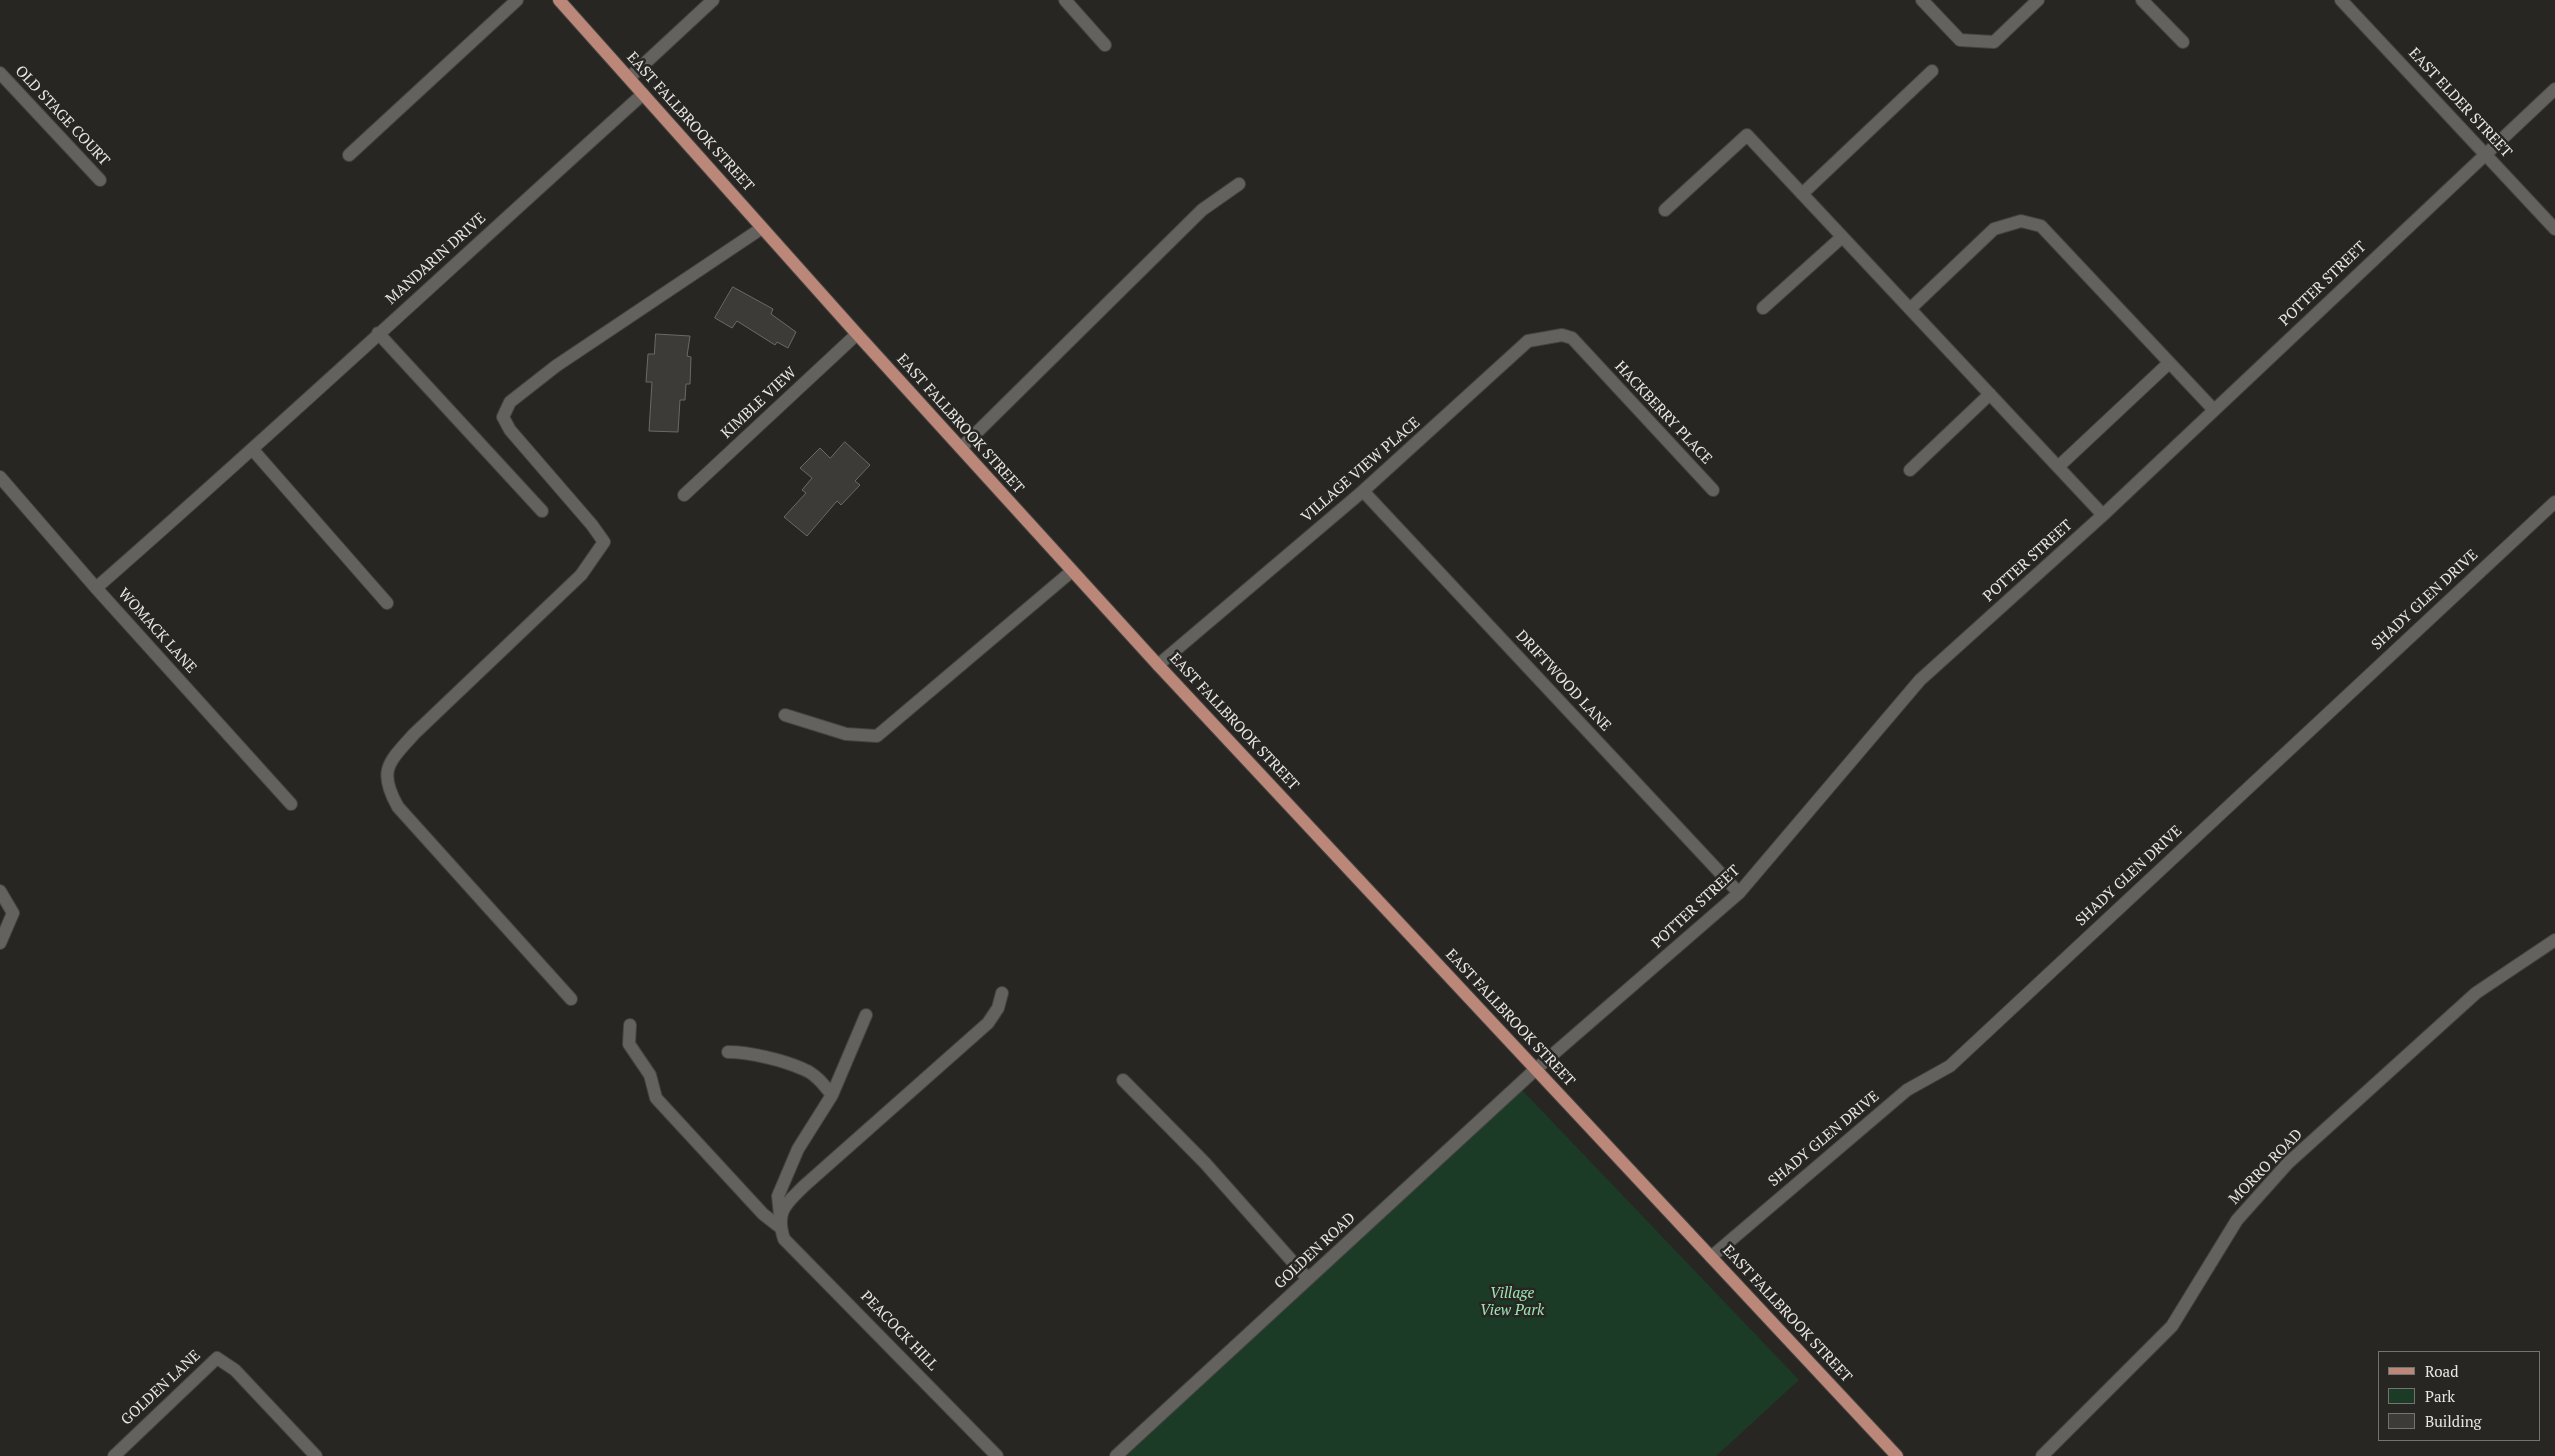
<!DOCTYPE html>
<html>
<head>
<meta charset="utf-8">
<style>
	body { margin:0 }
	#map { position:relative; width:2555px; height:1456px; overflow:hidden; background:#282623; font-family:"PT Serif",serif }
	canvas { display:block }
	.legend { position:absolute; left:2378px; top:1351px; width:162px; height:90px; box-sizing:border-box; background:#282623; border:1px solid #757370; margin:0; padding:6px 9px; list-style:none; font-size:15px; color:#e8e7e4 }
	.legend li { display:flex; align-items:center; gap:10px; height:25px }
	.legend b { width:25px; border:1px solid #757370 }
</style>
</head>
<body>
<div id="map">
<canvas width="2555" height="1456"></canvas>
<ul class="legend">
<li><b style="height:6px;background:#ba8779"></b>Road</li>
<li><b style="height:14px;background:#1c3b27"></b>Park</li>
<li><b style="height:14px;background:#3d3b37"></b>Building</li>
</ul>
</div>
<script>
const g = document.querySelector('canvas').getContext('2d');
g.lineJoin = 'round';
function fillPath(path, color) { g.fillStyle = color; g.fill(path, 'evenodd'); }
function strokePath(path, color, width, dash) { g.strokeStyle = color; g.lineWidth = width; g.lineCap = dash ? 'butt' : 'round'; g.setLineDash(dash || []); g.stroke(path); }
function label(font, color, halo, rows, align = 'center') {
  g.font = font + ' "PT Serif",serif'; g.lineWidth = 5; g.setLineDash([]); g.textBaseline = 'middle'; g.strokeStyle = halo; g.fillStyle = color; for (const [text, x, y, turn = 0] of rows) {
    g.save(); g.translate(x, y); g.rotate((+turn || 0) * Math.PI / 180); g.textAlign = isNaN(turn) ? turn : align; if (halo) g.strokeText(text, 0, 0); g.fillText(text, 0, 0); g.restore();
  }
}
fillPath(new Path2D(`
	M1520,1088l279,292 -83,76h-590l-4,-5z`), '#1c3b27');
const building = new Path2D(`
	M733,287l40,22 -2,5 25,18 -8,16 -11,-6 -2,3 -38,-24 -5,7 -17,-10z
	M656,334l34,2 -3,20 4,1 -1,27h-4l-1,16h-5l-2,32 -29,-1 3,-49h-6l2,-28h6z
	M845,442l25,23 -15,16 5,4 -19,20 -4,-4 -30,35 -23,-19 22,-24 -4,-3 10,-12 -12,-10 20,-20 10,10z`);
fillPath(building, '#3d3b37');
strokePath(building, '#6c6965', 1);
const minor = new Path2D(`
	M1065,0l40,45
	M1922,0l38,40 34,2 44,-42
	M2142,0l41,42
	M2341,0l214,229
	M0,73l100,107
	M629,78l84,-78
	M349,155l168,-155
	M1802,194l130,-123
	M1665,210l82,-75 356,380
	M1763,308l79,-71
	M1910,309l84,-80 27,-8 20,5 173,184
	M378,333l164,178
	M961,448l241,-238 37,-26
	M253,450l134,153
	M2058,467l111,-104
	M1910,470l80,-76
	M0,477l96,111 195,216
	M1363,491l376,402
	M684,495l173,-161
	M96,588c185,-162 365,-330 547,-494
	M1158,665l205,-174 165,-150 34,-6 10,3 141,152
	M785,715l61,19 31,2 195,-165
	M0,891l13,22 -13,30
	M571,999l-173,-192c-21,-37 -9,-45 16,-73l167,-159 23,-33 -12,-17 -82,-95 -7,-13 7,-15 46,-36 206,-138
	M630,1025l-1,19 21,31 6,23 107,116 18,14
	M728,1052c21,0 55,8 75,17 13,5 21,16 29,26l-34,54 -20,47 2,19
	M1123,1080l82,83 103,116
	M832,1095l34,-80
	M1711,1257l196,-167 43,-24 605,-564
	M114,1456l103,-98 18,12 81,86
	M997,1456l-213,-217c-9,-28 2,-35 20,-53l184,-163 10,-15 4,-15
	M1116,1456l420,-387 203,-176 181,-213 183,-165 452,-426
	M2042,1456l130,-130 65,-106 51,-57 188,-170 79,-53`);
const major = new Path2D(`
	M559,0l298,334 301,331 739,791`);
strokePath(minor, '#454340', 14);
strokePath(major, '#454340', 14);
strokePath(minor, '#64625e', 12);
strokePath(major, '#ba8779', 12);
label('15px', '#e8e7e4', '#282623', [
	["EAST ELDER STREET",2460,103,47],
	["OLD STAGE COURT",62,116,47],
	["EAST FALLBROOK STREET",690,122,48],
	["MANDARIN DRIVE",436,259,-42],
	["POTTER STREET",2323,284,-44],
	["KIMBLE VIEW",759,403,-43],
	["HACKBERRY PLACE",1663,413,47],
	["EAST FALLBROOK STREET",960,424,48],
	["VILLAGE VIEW PLACE",1361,470,-41],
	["POTTER STREET",2028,561,-42],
	["SHADY GLEN DRIVE",2425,600,-43],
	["WOMACK LANE",157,631,48],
	["DRIFTWOOD LANE",1563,681,47],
	["EAST FALLBROOK STREET",1234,722,47],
	["SHADY GLEN DRIVE",2129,876,-43],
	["POTTER STREET",1696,907,-43],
	["EAST FALLBROOK STREET",1510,1018,47],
	["SHADY GLEN DRIVE",1824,1139,-40],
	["MORRO ROAD",2266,1167,-46],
	["GOLDEN ROAD",1315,1251,-43],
	["EAST FALLBROOK STREET",1787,1314,47],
	["PEACOCK HILL",899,1331,46],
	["GOLDEN LANE",161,1388,-43]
]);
label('italic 15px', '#9ce6b3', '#282623', [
	["Village",1512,1294],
	["View Park",1512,1311]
]);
</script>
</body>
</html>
